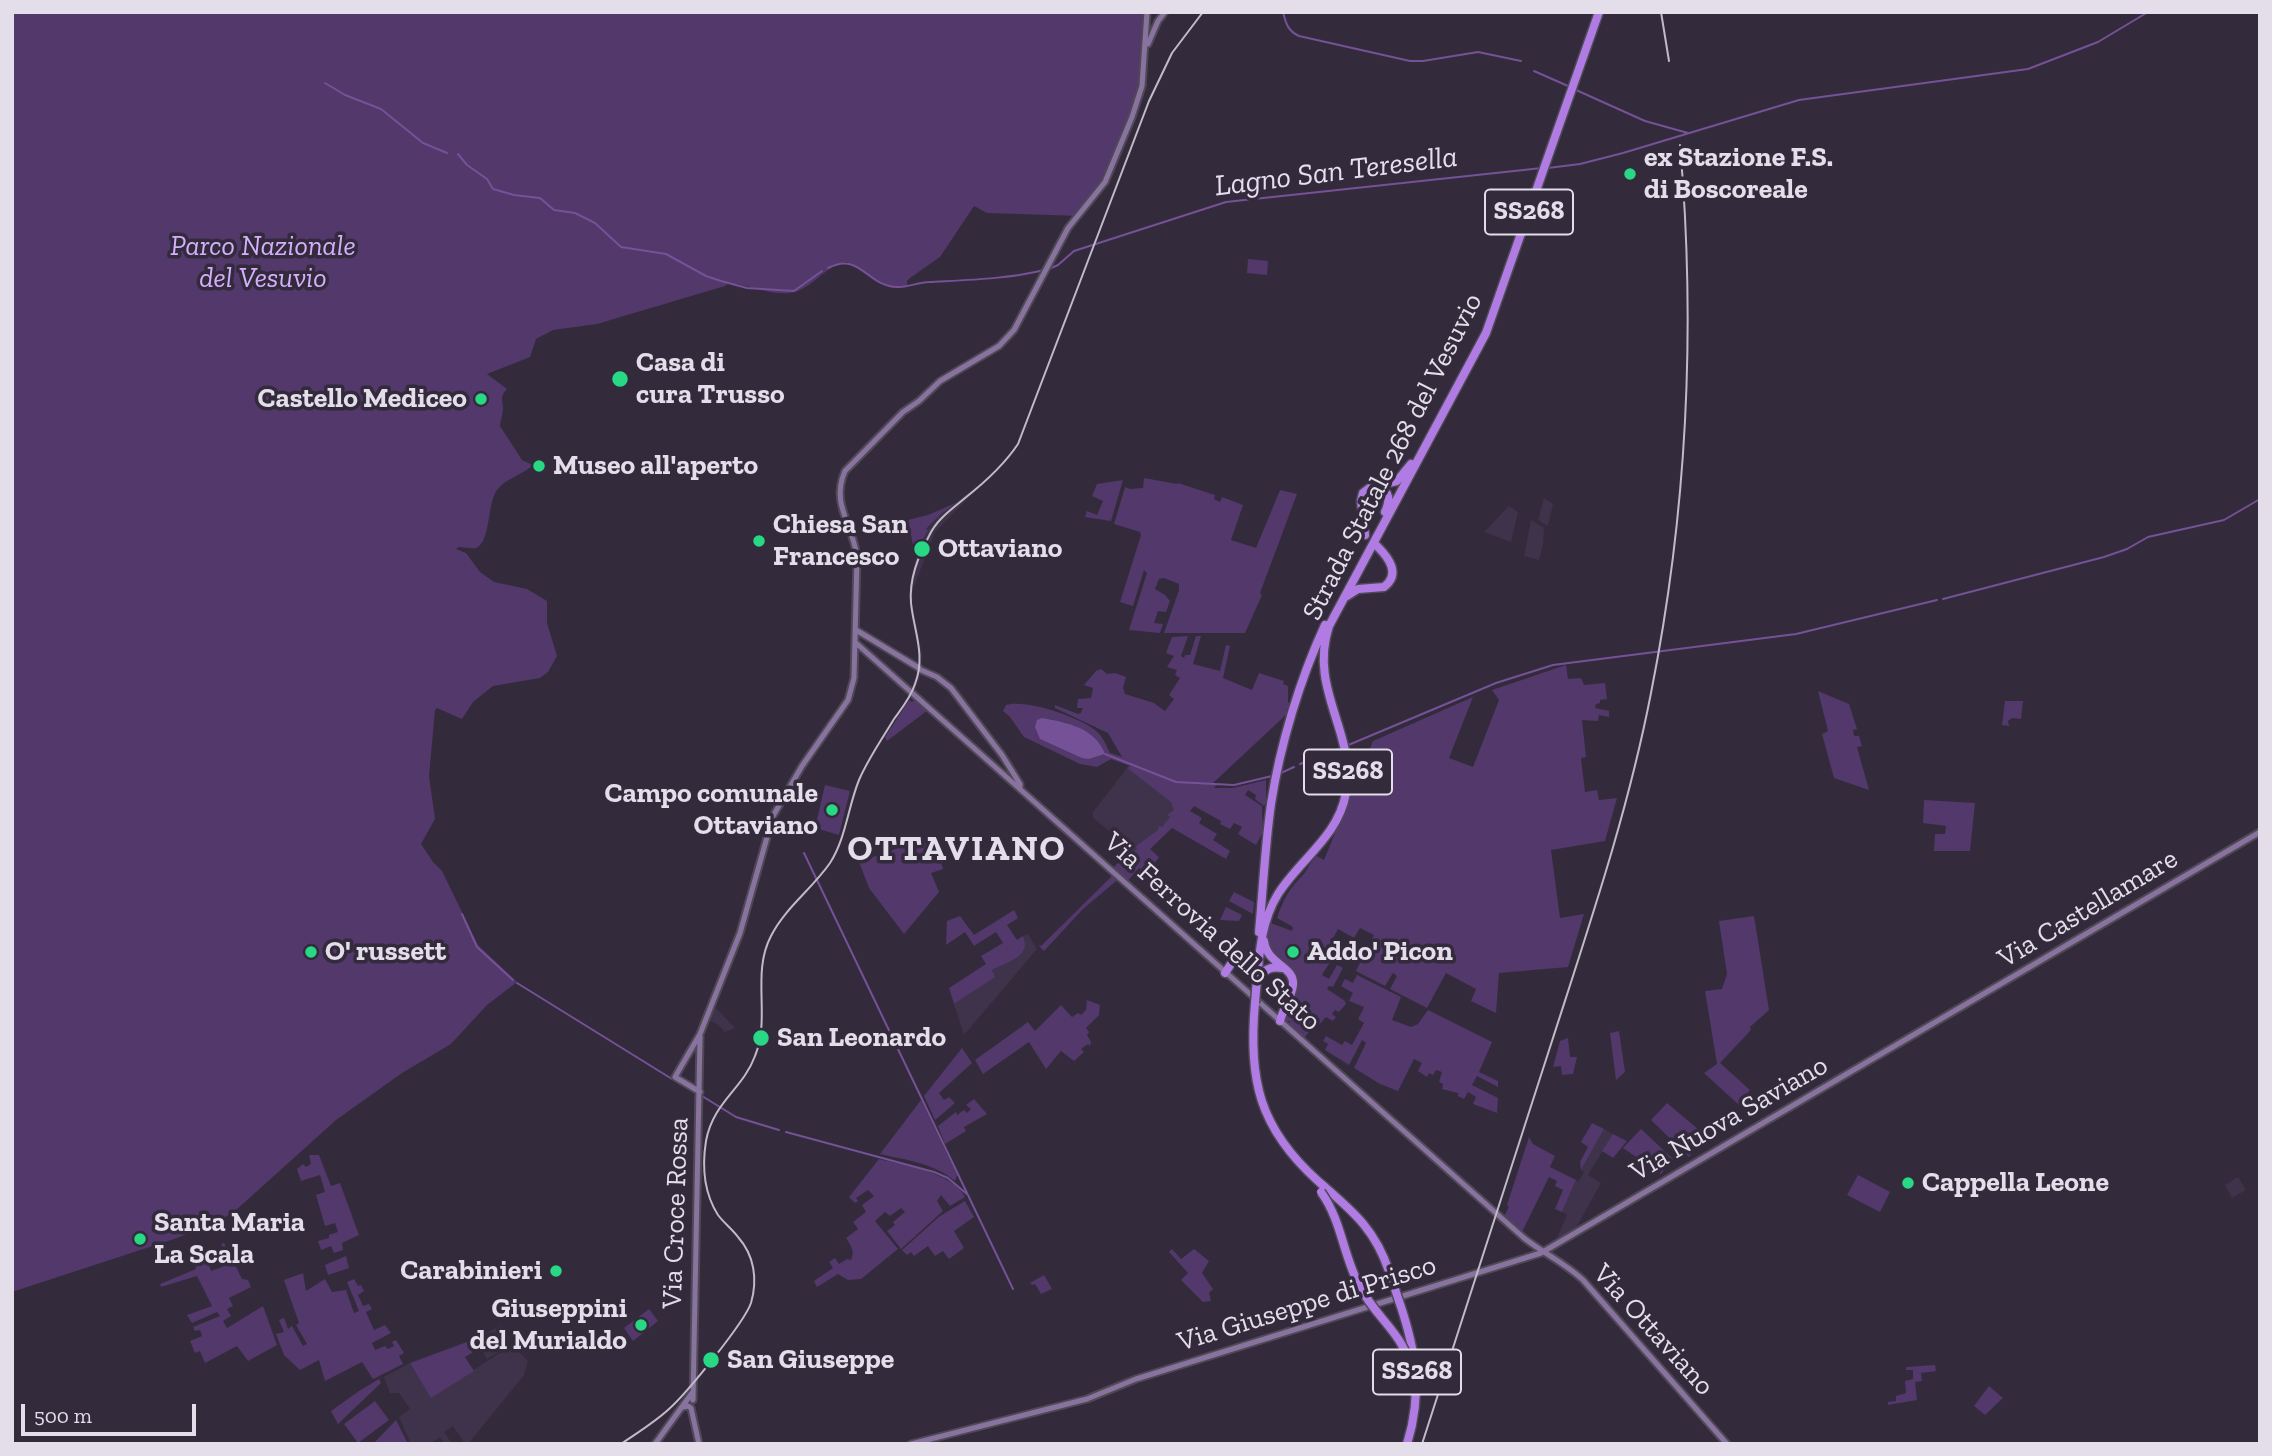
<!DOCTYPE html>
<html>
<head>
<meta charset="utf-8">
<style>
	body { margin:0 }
	#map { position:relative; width:2272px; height:1456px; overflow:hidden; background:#332b3c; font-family:"Zilla Slab",serif }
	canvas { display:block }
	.frame { position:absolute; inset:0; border:14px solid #e3dee9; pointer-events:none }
	.scale { position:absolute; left:21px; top:1404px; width:175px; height:32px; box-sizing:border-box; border:4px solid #e3dee9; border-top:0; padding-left:9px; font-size:21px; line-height:24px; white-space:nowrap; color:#e3dee9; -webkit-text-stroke:5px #332b3c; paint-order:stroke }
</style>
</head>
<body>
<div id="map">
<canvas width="2272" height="1456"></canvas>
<div class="frame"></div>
<div class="scale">500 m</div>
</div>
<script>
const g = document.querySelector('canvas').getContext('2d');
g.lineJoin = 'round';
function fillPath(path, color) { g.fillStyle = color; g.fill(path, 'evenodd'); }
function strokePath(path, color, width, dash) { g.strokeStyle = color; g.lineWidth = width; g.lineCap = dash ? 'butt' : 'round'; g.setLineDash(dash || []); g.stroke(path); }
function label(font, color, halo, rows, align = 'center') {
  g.font = font + ' "Zilla Slab",serif'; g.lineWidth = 7; g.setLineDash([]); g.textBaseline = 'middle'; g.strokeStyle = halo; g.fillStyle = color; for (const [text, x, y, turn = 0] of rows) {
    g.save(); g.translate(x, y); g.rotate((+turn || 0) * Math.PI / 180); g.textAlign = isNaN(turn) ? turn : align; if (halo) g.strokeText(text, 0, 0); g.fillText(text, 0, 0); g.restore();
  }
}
fillPath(new Path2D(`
	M977,486l-1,4 -41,42 -22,57 -1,14 10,51 -2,24 -6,15 -3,-3 7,-20 2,-15 -10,-52v-19l7,-30 -2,-1 4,-10 -2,-1 25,-29z
	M1544,498l9,6 -5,22 -10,-6z
	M1509,506l9,6 -7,30 -27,-10z
	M1531,520l13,8 -1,16 -4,16 -15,-4z
	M1127,768l35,26 51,-6 -92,89 1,-12 -3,-3 4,2 5,-5 -2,-3 3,-4 -5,-7 -4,1 2,-5 -29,-23v-6z
	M1028,934l9,15 -73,86 -10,-31 40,-27 -2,-7 6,-3 27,-27 -2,-4z
	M713,1005l22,23 -10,4 -8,-8 -9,-4z
	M1604,1129l9,5 -25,41 13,8 -29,52 -18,10 13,-30 -5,-3 14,-32 2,2 6,-10 -3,-2z
	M2238,1177l8,13 -14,8 -7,-13z
	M501,1325l9,13 -12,9 2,4 -13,8 -12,-20z
	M512,1345l16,16 -4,14 -56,69h-3l-12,-18 -9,6 8,12h-7l-5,-7 -11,7h-18l-12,-27 11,-8 -11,-16h-9l-6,-16 26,-14 22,34z`), '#3e334a');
fillPath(new Path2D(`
	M12,12h1135l2,33 -9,55 -35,84 -24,32 -94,-3 -13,-7 -34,51 -30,21 -3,3v6c-27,4 -37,-17 -60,-25 -22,2 -35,29 -58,31 -19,2 -40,-8 -60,-10l-4,3 -128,38 -44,6 -17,9 -6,18 -43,17 20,15c-8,9 -4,10 -4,20 0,6 -3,12 -3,17l22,34 11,5c-12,11 -27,13 -36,25 -10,13 -6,52 -21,58 -5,1 -12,-1 -17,-1l-3,2 10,4 14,19 14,10 33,7 20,12v22l10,33 -9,16 -8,6 -47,8 -20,16 -11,17 -25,-11 -2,2 -6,66 6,43 -14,25 12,18 9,9 36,74 39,37 -30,23 -36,39 -49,29 -66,47 -101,91 -19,12 -42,16 -162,53z
	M1248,259l20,2 -1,14 -20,-2z
	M1144,478l33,6 1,-1 37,12 -1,4 6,3 2,-5 21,8 -12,35 25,8 24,-58 17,4 -37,99 2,2 -17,38h-81l15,-43v-6l-15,-6 -5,1 -4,10 10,6 5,6 -4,11 -8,-1 -4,12 9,1 -3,9 -31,-3 18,-57 -3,-3 -11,36 -13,-4 21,-67 -1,-3 -26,-8 11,-37 5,2 13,-1z
	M1123,480l-12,41 -26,-4 2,-6 10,4 6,-14 -11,-5 5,-12z
	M958,502l-16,11 -16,16 2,1 -7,13 -8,2 -5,-25 20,-5z
	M1188,636l-7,20 3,2 1,-3h5l6,-19h5l-8,28 27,7 6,-26 4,1 -7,32 29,12 7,-17 25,8 -1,3 5,2v16l3,4 -5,4 2,3 -76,71h6l-4,4h19l33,-8v23l-2,3 -9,-7 1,-4 -8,-5 -3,5 17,11 1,26 -7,13 -18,-11 4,-7 -8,-4 -4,6 -10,-5 1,-3 -27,-15 -4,5 12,7 -3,5 18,11 -4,6 17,11 -4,8 -54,-31 -22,21 9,8 -12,17 -8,-6 -12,14 -15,-13 7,-7 4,3 6,-6 -2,-3 10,-7 -1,-3 22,-16 1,-4 3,1 8,-10 -3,-2 7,-5 -3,-8 -44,-34 3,-2 -19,-7 -14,8 -17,-3 -56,-27 -14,-20 -7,-6 3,-6c21,-6 72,12 89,25 8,6 11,15 15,23l12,4 -14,-24 -53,-25v-3l23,9 3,-1 2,-5h-6l1,-9 13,-1 2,-10 -9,-3 12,-14 5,-2 6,5 8,-1 11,4 -3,11 2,6 29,9 11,8 9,-12 -5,-4 11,-17 -5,-3 2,-5 -10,-3 7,-11 -8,-3 6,-16zM1042,718c35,6 41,8 63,36l-16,5z
	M1566,665l2,14 13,-1 3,7 21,-2 2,16 -7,1v3l-4,1 -1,4 14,3v6l-10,-2 -1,6 -16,-1 4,37 -5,1 4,34 12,-2 2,10 18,-2 -12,43 -54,9 9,68 24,-4 -16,53 -69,6 -3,40 -25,-12 5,-12 -30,-16 -19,35 -37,-19 7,-13 -4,-3 -8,13 -29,-15 18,-36 -14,-7 -6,10 -16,-9 -15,28 7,5 -8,13 7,4 8,-14 6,3 -10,19 -4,-1 -2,3 18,12 1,3 -7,8 -4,-2 -3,4 4,3 -3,4 -7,-4 -7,8 -3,-1 -12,14 -15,-14 1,-3h-6l11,-39c-10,-11 -27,-27 -30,-43 -1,-7 4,-10 6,-16l21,8 1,-4 -16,-9c7,-19 10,-27 26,-43 5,-6 7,-13 14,-19l7,4 26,-64 -2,-1 2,-21 9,2 14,-35 100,-44 -24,61 24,9 26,-67 -7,-10z
	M1818,691l31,13 8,25 -4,1 1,6h5l3,10 -5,1 12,43 -35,-12 -12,-44 6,-3z
	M916,699l12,11 -41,31 -2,-4 24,-37 3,2z
	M2005,701h18l-2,18 -9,-1 -4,3 1,5 -7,-1z
	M825,785l25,6 -11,44 -24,-7z
	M1924,800l51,3 -5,48h-36l1,-17h10l1,-8 -23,-3z
	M934,835l9,34 -12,4 8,19 -35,42 -35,-46 -10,-26z
	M1113,875l5,5 -3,2 -32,27 -39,42 -6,-6 3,1z
	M1234,892l20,10 -1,12 -24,-13z
	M1226,907l16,8 -3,6 -19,-1z
	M1014,910l4,8 -11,7 10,15 6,-4c10,21 -19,27 -31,34l3,7 -41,27 -5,-16 37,-24 -5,-8 22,-13 -7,-11 -22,14 -9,-14 -19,13 1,-24 13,-5 14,19z
	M1754,916l15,94 -19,17 1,3 -31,33 30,27 -11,15 -35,-32 13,-9 -12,-73 17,-2 5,-15 -8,-53z
	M1357,975l44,22 -9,23 19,7 7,-3 10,-14 64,32 -13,30 19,9v6l-21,-11 -5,9 26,13 -1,15 -24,-9 3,-7 -8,-5 -4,7 -6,-3v-3l-16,-4 1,-5 -4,-2 3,-10 -6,-2 -3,5 -4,-2 -2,4 -9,-6 4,-8 -8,-4 -16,32 -18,-7 -26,-16 12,-25 -4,-3 -13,25 -24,-15 3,-6 -5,-3 3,-5 16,9 3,-4 7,4 12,-22 -6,-4 6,-12 -15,-6 4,-8 -12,-7 4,-7 8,4z
	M1087,1000l13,5 -1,10 -13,13 3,4 -2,3 4,7 -1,4 -2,-2 -7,5 3,3 -10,9 -13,-10 -15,18 -17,-27 -46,32 -8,-14 53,-38 7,9 26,-26 11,12 6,-4 3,2 5,-5z
	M1619,1031l6,41 -9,8 -6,-47z
	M1568,1038l2,19h7l-4,17 -11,1 -1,-9 -8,1 7,-26z
	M962,1048l10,15 -33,30 5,7 5,-3 6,6 -20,17 -11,-24z
	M974,1099l13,15 -23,13 2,4 -21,13 -7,-18 18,-14 1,3 7,-5 3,3 4,-4 -5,-4z
	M921,1100l36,75 -2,6c-21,-18 -49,-21 -75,-27z
	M1667,1103l38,32 -13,15 1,2 -4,5 -38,-37z
	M1592,1123l12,6 -23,41 -1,-8 8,-15 -7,-5z
	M1641,1129l32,30 -12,15 -38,-26z
	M1613,1134l14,7 -14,17 -11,-7z
	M1529,1137l4,7 22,12 -5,11 26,13 -14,32 -7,-3 8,-19 -8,-4 2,-5 -8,-4 -28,57 -18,-16 6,-11 -2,-2z
	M309,1155h10l12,31 9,-3 19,52 -17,8 1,7 -9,3 -3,-7 -10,4 -3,-9 11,-3v-3l9,-3 -3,-9 -10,3 -9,-31 9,-3 -5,-17 -19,6 -4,-12 6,-5 3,3 5,-3z
	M879,1159c24,6 75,14 86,38l-15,9 -9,-11 -4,6 6,10 -42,38 -14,-18 8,-6 -2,-3 12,-10 -4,-4 -11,8 -5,-4 -10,9 23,28 -37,30 -13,1 -10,-6 -21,13 -3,-6 19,-13 -4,-6 6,-4 4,6 8,-5 4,1c4,-9 0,-14 -5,-22l12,-9 -5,-7 13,-10 -4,-7 12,-9 -6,-6 -12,8 2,3 -3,2 -6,-6z
	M1858,1175l32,17 -10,20 -33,-17z
	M965,1201l9,16 -20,14 10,17 -15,11 -6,-8 -8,5 -7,-10 -14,10 -3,-4 -4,3 -5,-5 38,-34z
	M224,1243l18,36 6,1 3,7 -22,11 4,8 -6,3 4,7 -8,5 4,7 36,-22 14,39 -29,16 -11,-15 -32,17 -5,-12 -5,2 -5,-12 12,-5 -2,-6 -5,1 -2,-4 27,-11 -3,-4 -25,11 -5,-8 25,-9 -15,-30 -36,11 -1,-3 36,-15 -1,-5 12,-4 4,11 11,-4 -7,-15 8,-4 -2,-4z
	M1172,1249l9,10 13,-10 15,12 -7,12 11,16 -4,4 2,8 -8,1 -22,-22 7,-7 -19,-21z
	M346,1256l3,12 -21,7 -3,-10z
	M303,1273l3,18 19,-12 7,13 14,-2 8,23 5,-2 -12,-29 7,-3 4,7 3,-1 3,6 -6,4 5,11 6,-2 3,5 -6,3 8,18 11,-5 6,8 -19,10 3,7 10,-4 3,3 6,-3 -2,-4 4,-2 8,13 -5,3 4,8 -30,15 -11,-17 -37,19 -6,-21 -19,10 -16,-15 -8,-21 8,-2 -5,-12 5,-2 4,11 4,-3 11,20 4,-2 -11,-19 3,-2 -15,-43z
	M1044,1275l8,14 -11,5 -6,-10 -3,1 -2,-2z
	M649,1309l9,12 -25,20 -9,-13z
	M475,1339l5,9 -15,9 9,14 -43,27 -21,-35z
	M1935,1365l1,6 -15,2 1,8 -7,1 2,18 -29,5v-3l8,-1v-5l10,-3 -1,-12 8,-2v-9h-7v-3z
	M379,1379l2,4 -43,41 -7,-13 28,-20z
	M1989,1386l14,12 -18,17 -11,-9z
	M375,1401l14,19 -31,23 -14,-19z
	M396,1420l12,24h-35z`), '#52386b');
fillPath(new Path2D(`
	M1042,718c25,4 53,10 63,36l-16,5 -7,-1 -42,-19 -5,-12 2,-7z`), '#755197');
strokePath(new Path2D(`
	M1283,12c3,12 5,19 16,24l111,25h13l55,-9 43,9
	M1534,71l34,15
	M325,83l20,12 36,14 42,34 24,10
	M1576,90l69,31 43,12
	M458,154l9,11 20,14 6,10 21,6 26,3 14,12 21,3 20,10 26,24 45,7 40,22 15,5 26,7 47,3 28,-20
	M1548,168l32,-4 43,-11 176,-53 229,-31 70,-27 50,-30
	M828,268c32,-17 38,18 69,19 10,1 21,-5 32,-5 36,-2 80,-3 115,-12
	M1049,269l9,-4 16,-14 152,-49 316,-34
	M1943,599l161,-42 23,-8 21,-12 76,-17 36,-21
	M1346,746l150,-63 57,-18 243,-31 141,-34
	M1105,754l71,28 58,3 38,-9
	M1300,764l41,-16
	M1281,773l13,-6
	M804,853l209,436
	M462,914l15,33 36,33
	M517,983l155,96
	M677,1082l18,10
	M702,1096l34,21 43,13
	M786,1132l148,40 14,6 20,17`), '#755197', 2);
const secondary = new Path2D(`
	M1148,44l10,-23 7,-9
	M856,630l63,38
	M856,643l668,595c19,15 41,25 59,42l144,164
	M921,670l16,7 14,11 51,67 18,29v5
	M700,1092l-25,-15 25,-43 40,-101 33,-117 29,-50 46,-66 6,-22 3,-120c-3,-33 -27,-53 -12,-87l58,-59 16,-11 21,-20 59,-35 15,-16 54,-102 37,-46 27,-65 10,-31 5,-74
	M693,1400l7,-363
	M683,1407l5,-1 3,2 8,36
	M655,1444l37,-51
	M911,1444l176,-45 49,-20 405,-126 719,-421`);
const highway = new Path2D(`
	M1377,487c14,4 13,14 8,25
	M1352,525l9,-3
	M1365,535l-4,-34 2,-8 8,-6 26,-6 14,-17
	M1347,596l11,-7 26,-2c17,-13 5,-29 -7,-41
	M1259,932c4,-43 6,-86 12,-128 9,-59 29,-125 54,-179
	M1264,941c3,24 31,25 29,44 -1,11 -10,24 -13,36
	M1225,973l8,-12 12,-4 7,5 1,11
	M1259,980c4,-11 12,-14 23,-12
	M1256,991c3,-33 4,-68 22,-97 23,-36 60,-57 68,-101 11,-60 -38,-103 -17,-167l157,-293 113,-321
	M1255,1003c-7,76 4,125 63,178 33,29 56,46 71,90
	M1399,1301c17,49 24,92 8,143`);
strokePath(secondary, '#4f4956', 9);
strokePath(highway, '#4f4956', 11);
strokePath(secondary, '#88729e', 5);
strokePath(highway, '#b07ce3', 8);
strokePath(new Path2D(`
	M1661,12l8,49
	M621,1444c16,-11 34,-22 48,-35 17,-15 75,-86 82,-106 7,-24 3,-48 -13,-66 -6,-8 -14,-14 -20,-22 -14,-22 -16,-49 -12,-74 7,-39 37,-52 49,-85 16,-39 -4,-82 16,-120 14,-28 41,-47 59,-73 16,-25 18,-56 29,-83 9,-21 23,-41 35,-61 8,-11 17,-22 21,-35 11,-29 -1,-52 -4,-81 -2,-24 7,-46 18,-67 8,-17 22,-26 36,-38 19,-15 39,-33 53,-54l131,-343 23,-48 31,-41
	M1422,1444c43,-134 87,-269 130,-403 37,-115 76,-229 99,-348 36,-181 45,-365 29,-548`), '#c1bbc7', 2);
const highwayBridge = new Path2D(`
	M1255,1003l1,-12
	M1321,1192c21,29 22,64 39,95 20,37 46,46 54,93
	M1389,1271l10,30`);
strokePath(highwayBridge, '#4f4956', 11, []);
strokePath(highwayBridge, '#b07ce3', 8);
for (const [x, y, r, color] of [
	[1630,174,7,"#28d885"],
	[620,379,9,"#28d885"],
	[481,399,7,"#28d885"],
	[539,466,7,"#28d885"],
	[759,541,7,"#28d885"],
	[922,549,9,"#28d885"],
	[832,810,7,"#28d885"],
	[311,952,7,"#28d885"],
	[1293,952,7,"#28d885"],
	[761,1038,9,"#28d885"],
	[1908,1183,7,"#28d885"],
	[140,1239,7,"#28d885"],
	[556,1271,7,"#28d885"],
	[641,1325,7,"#28d885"],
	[711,1360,9,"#28d885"]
]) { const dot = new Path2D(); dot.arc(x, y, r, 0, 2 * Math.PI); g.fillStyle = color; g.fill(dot); strokePath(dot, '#332b3c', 2.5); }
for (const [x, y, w] of [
	[1529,212,88],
	[1348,772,88],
	[1417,1372,88]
]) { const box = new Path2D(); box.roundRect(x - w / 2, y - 22.5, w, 45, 5); g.fillStyle = '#332b3c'; g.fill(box); strokePath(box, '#e3dee9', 2); }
label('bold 26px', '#e3dee9', null, [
	["SS268",1529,212],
	["SS268",1348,772],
	["SS268",1417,1372]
]);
label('bold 28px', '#e3dee9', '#332b3c', [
	["ex Stazione F.S.",1644,158],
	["di Boscoreale",1644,190],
	["Casa di",636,363],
	["cura Trusso",636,395],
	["Castello Mediceo",467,399,"right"],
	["Museo all'aperto",553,466],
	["Chiesa San",773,525],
	["Francesco",773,557],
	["Ottaviano",938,549],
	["Campo comunale",818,794,"right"],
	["Ottaviano",818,826,"right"],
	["O' russett",325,952],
	["Addo' Picon",1307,952],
	["San Leonardo",777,1038],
	["Cappella Leone",1922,1183],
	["Santa Maria",154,1223],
	["La Scala",154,1255],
	["Carabinieri",542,1271,"right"],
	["Giuseppini",627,1309,"right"],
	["del Murialdo",627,1341,"right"],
	["San Giuseppe",727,1360]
], 'left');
label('italic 28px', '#d5affe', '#332b3c', [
	["Parco Nazionale",263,247],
	["del Vesuvio",263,279]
]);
label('28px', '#e3dee9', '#332b3c', [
	["Strada Statale 268 del Vesuvio",1393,457,-63],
	["Via Castellamare",2088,909,-31],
	["Via Ferrovia dello Stato",1212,932,42],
	["Via Nuova Saviano",1729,1119,-30],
	["Via Croce Rossa",676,1213,-88],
	["Via Giuseppe di Prisco",1307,1304,-17],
	["Via Ottaviano",1653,1330,48]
]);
label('italic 30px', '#e7def2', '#332b3c', [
	["Lagno San Teresella",1336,172,-7]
]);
g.letterSpacing = '2px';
label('bold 35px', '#e3dee9', '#332b3c', [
	["OTTAVIANO",957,850]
]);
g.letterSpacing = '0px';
</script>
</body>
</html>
